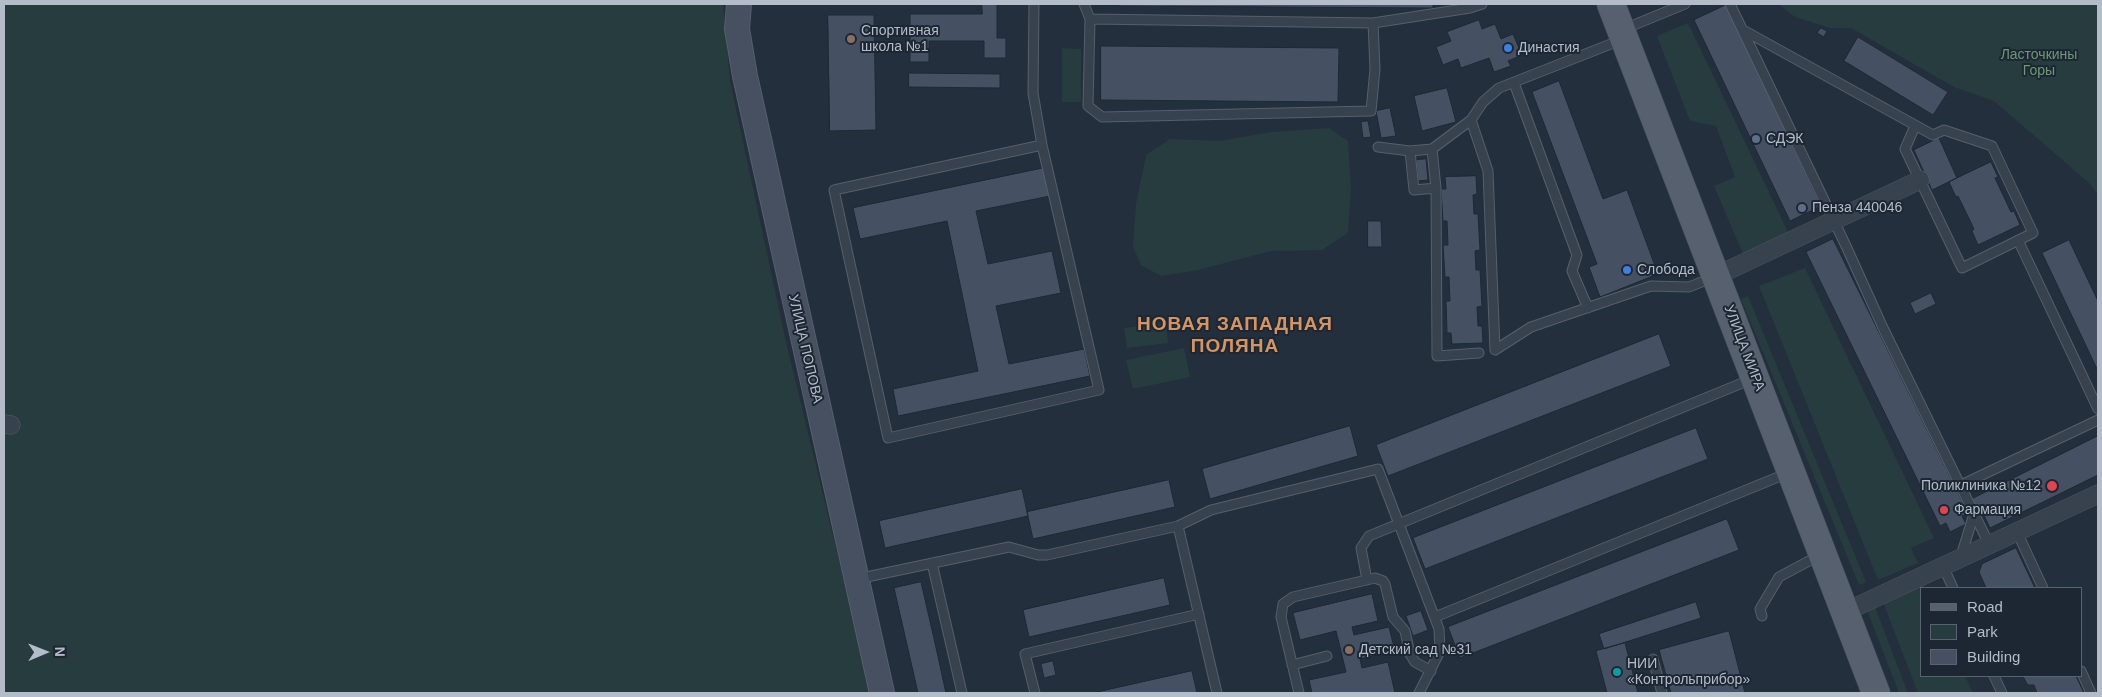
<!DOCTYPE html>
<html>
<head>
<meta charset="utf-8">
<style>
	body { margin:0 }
	#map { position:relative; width:2102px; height:697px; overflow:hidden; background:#242f3e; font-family:Arial,sans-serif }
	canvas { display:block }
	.frame { position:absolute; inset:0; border:5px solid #b4bcc9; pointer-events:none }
	.legend { position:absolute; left:1920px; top:587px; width:162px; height:90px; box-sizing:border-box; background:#1d2633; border:1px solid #59626f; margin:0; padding:6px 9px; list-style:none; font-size:15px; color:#b4bcc9 }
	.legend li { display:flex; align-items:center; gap:10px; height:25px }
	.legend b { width:25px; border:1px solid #59626f }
	.north { position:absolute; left:20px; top:627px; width:50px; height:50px; -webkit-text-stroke:4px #1d2633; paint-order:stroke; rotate:89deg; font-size:14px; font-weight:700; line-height:20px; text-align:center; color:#b4bcc9 }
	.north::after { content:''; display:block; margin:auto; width:18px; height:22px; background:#b4bcc9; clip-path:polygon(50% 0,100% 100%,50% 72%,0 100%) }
</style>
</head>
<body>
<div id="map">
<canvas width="2102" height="697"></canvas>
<div class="frame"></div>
<ul class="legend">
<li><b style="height:6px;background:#56606e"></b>Road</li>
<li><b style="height:14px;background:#263c3f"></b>Park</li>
<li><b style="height:14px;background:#455162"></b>Building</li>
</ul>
<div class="north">N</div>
</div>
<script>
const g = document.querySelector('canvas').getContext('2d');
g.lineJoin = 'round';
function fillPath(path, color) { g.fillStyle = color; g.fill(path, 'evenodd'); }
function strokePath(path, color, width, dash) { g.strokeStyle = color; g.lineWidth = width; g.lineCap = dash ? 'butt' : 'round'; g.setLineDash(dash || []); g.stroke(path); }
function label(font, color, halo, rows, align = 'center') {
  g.font = font + ' Arial,sans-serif'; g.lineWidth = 4; g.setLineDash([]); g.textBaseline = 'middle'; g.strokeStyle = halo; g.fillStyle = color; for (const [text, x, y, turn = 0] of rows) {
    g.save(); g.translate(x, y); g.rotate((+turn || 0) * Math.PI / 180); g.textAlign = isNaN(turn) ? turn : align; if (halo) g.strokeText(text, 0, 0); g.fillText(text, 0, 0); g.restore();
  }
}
fillPath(new Path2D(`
	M4,4h719l7,77 56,261 85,351h-867z
	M1778,4h320v191l-9,-12 -95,-82 -40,-14 -103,-59h-21l-35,-11z
	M1688,23l101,211 -46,20 -29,-68 21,-9 -19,-51 -26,-5 -33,-85z
	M1062,48l19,1v53h-19z
	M1329,128l19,13 3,46 -3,46 -26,17 -51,1 -73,19 -37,6 -20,-11 -8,-18 3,-43 10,-49 24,-16 50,2 51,-9z
	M1805,268l129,270 -23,10 7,15 -40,17 -119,-294z
	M1748,296l118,286 -7,3 -118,-286z
	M1166,323l2,20 -41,5 -3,-20z
	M1184,348l6,29 -57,12 -7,-29z
	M1922,584l2,4h-3v88h44l8,17h-55l-35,-91z
	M1875,607l33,86h-9l-32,-83z`), '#263c3f');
const building = new Path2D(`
	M982,4h15v34h9v20h-22v-17h-55v21h-19v-48h72z
	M1120,4h313v4l-313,-2z
	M1726,5l95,201 -31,15 -96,-201z
	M828,15h46l2,115 -46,1z
	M1479,20l3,9 13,-5 6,15 12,-5 9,21 -14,6 3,5 -17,6 -5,-14 -28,10 -3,-9 -15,6 -7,-18 15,-6 -4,-9z
	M1821,28l6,3 -3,6 -7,-4z
	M1858,37l90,55 -15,23 -89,-54z
	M1101,46l238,2 -1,54 -237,-2z
	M909,73l91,1v14l-91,-1z
	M1559,81l44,118 24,-9 31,84 -58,23 -11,-30 8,-3 -65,-172z
	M1447,88l9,34 -34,9 -8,-35z
	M1390,108l6,28 -15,2 -5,-27z
	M1368,121l3,16 -8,1 -2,-16z
	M1939,138l18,40 -25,12 -18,-40z
	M1426,159l2,21 -10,1 -2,-21z
	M1991,162l7,15 -3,1 16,34 3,-1 6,14 -42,20 -6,-14 2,-2 -16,-33 -2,1 -7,-15z
	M1044,168l6,28 -74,15 12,53 64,-13 9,42 -65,13 13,58 75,-15 6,27 -192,40 -5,-27 85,-18 -31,-150 -87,18 -7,-31z
	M1476,176l1,18 -4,1 1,19h4l2,36 -5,1 1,19h4l2,36 -5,1 1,19h4l1,17 -31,1 -1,-11h-4l-1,-32h4l-1,-24h-4l-2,-32h5l-1,-24h-4l-2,-32h5l-1,-12z
	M1368,221h13l1,26h-14z
	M1833,239l130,264 5,-2 5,9 -11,6 4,8 -16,8 -4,-9 -6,3 -134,-274z
	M2069,240l29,61v70l-56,-118z
	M1931,293l5,11 -21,10 -5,-11z
	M1659,334l12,32 -283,110 -12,-31z
	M1350,426l8,30 -148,43 -8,-30z
	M1696,428l12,31 -283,110 -12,-31z
	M2098,436v39l-108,53 -10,-21 -7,3 -5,-9z
	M1169,480l6,27 -142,32 -6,-27z
	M1022,489l6,27 -143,32 -6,-27z
	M1727,519l12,31 -279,108 -12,-31z
	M2016,548l19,40h-49l-7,-16 3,-8z
	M1164,578l6,27 -141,32 -6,-27z
	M921,582l14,61 11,50h-28l-24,-105z
	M1372,594l6,27 -26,6 2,8 35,-8 6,24 -35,8 2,9 26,-6 7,31h-83l-3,-13 37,-8 -10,-41 -36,9 -7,-27z
	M1696,602l5,16 -97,31 -5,-15z
	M1421,611l7,19 -15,6 -7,-20z
	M1729,631l16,62h-74l-12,-43z
	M1625,643l13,50h-31l-11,-42z
	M1053,661l3,14 -12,3 -3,-14z
	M1192,671l5,22h-104z
	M2023,676h53l8,17h-47l-3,-8h-6z`);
fillPath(building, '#455162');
strokePath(building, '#1f2835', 1);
const lane = new Path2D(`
	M1034,4l-1,89 9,52 57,245 -211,48 -54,-248 208,-45
	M1084,4l6,15 -2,87 14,11 269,-6 4,-42 -2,-46
	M1730,4l116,242 38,84 105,214
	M1090,19l283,4 97,-15 12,-4
	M1624,29l61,-25
	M1743,30l190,105 11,-5 48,16 41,87 -71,35 -57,-119 10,-23
	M1514,83l63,172 -5,16 16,37
	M1471,120l17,51 7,179
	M1378,147l32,4
	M1432,149l-22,2 4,39 22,-2
	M2018,240l80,169
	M1495,350l36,-23 120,-41 38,1 25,-10
	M1479,353l-42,3 -1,-168 -4,-39 39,-29 12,-18 16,-14 122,-48
	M1961,485l137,-65
	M1178,526l39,167
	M2017,532l26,56
	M1961,556l13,-42
	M932,563l30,130
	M1943,566l10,22
	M857,579l152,-32 29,8h9l131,-29 33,-16 167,-41 61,160 1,22 -21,42
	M1367,580l-6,-32 8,-12 383,-157
	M1762,616l-2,-7 19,-32 41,-22
	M1435,617l353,-144
	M1653,659l9,34
	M1292,665l35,-9
	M2081,671l10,22
	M1994,676l8,17
	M1035,693l-10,-39 174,-40
	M1299,693l-18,-76 2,-13 10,-7 82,-19 8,3 2,3 8,33 12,14 5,23 5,8 16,9`);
const street = new Path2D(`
	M1716,276l204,-96
	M4,424l7,1
	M1845,612l253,-118`);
const secondary = new Path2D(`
	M739,4l-2,25 8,47 137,617`);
const primary = new Path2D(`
	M1611,4l265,689`);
strokePath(lane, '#565f6c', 11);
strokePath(street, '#565f6c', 19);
strokePath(secondary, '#565f6c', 26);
strokePath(primary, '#414a57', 29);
strokePath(lane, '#38414e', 9);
strokePath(street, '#38414e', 18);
strokePath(secondary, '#465061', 24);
strokePath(primary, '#56606e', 28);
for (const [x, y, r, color] of [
	[851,39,5,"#8d6e63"],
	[1508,48,5,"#3f7fe0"],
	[1756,139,5,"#5c6f8a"],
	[1802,208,5,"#5c6f8a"],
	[1627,270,5,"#3f7fe0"],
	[2052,486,6,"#e0444e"],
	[1944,510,5,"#e0444e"],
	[1349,650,5,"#8d6e63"],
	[1617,672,5,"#0f9aa8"]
]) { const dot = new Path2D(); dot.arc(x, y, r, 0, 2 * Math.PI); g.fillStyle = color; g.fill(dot); strokePath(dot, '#1d2633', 2); }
label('14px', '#b4bcc9', '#1d2633', [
	["Спортивная",861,31],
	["школа №1",861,47],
	["Династия",1518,48],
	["СДЭК",1766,139],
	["Пенза 440046",1812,208],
	["Слобода",1637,270],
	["Поликлиника №12",2041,486,"right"],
	["Фармация",1954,510],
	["Детский сад №31",1359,650],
	["НИИ",1627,664],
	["«Контрольприбор»",1627,680]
], 'left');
label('14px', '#6b9a76', '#1d2633', [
	["Ласточкины",2039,55],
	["Горы",2039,71]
]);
label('14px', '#b4bcc9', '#1d2633', [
	["УЛИЦА МИРА",1744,348,69],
	["УЛИЦА ПОПОВА",805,349,77]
]);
g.letterSpacing = '1px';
label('bold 19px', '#d59563', '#1d2633', [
	["НОВАЯ ЗАПАДНАЯ",1235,325],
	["ПОЛЯНА",1235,347]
]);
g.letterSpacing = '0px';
</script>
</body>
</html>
